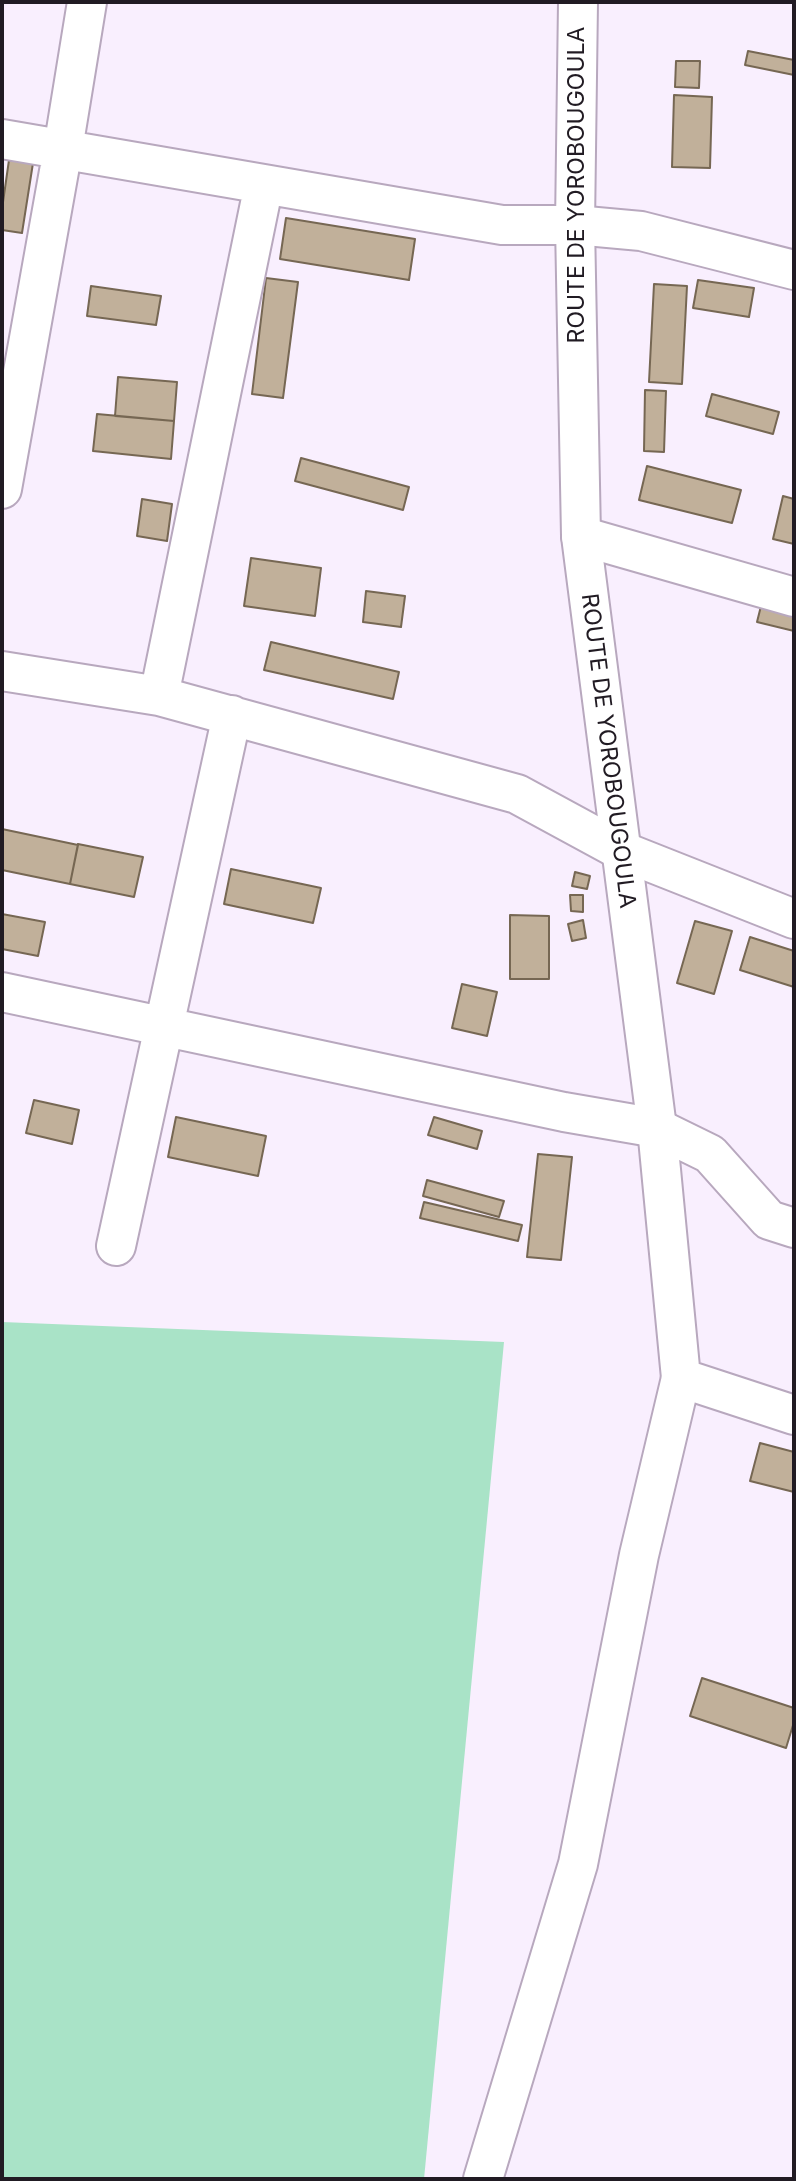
<!DOCTYPE html>
<html>
<head>
<meta charset="utf-8">
<style>
	body { margin:0 }
	#map { position:relative; width:796px; height:2181px; overflow:hidden; background:#f9effe; font-family:Inter,sans-serif }
	canvas { display:block }
	.frame { position:absolute; inset:0; border:4px solid #211b23; pointer-events:none }
</style>
</head>
<body>
<div id="map">
<canvas width="796" height="2181"></canvas>
<div class="frame"></div>
</div>
<script>
const g = document.querySelector('canvas').getContext('2d');
g.lineJoin = 'round';
function fillPath(path, color) { g.fillStyle = color; g.fill(path, 'evenodd'); }
function strokePath(path, color, width, dash) { g.strokeStyle = color; g.lineWidth = width; g.lineCap = dash ? 'butt' : 'round'; g.setLineDash(dash || []); g.stroke(path); }
function label(font, color, halo, rows, align = 'center') {
  g.font = font + ' Inter,sans-serif'; g.lineWidth = 7; g.setLineDash([]); g.textBaseline = 'middle'; g.strokeStyle = halo; g.fillStyle = color; for (const [text, x, y, turn = 0] of rows) {
    g.save(); g.translate(x, y); g.rotate((+turn || 0) * Math.PI / 180); g.textAlign = isNaN(turn) ? turn : align; if (halo) g.strokeText(text, 0, 0); g.fillText(text, 0, 0); g.restore();
  }
}
fillPath(new Path2D(`
	M2,1322l502,20 -80,837h-422z`), '#a9e3c7');
const building = new Path2D(`
	M748,51l46,9v15l-49,-10z
	M676,61h24l-1,27 -24,-1z
	M674,95l38,2 -2,71 -38,-1z
	M9,160l24,3 -11,70 -20,-3v-21z
	M286,218l129,21 -6,41 -129,-21z
	M266,278l32,4 -15,116 -31,-4z
	M698,280l56,8 -5,29 -56,-9z
	M654,284l33,2 -5,98 -33,-2z
	M91,286l70,10 -5,29 -69,-9z
	M118,377l59,5 -3,39 -59,-5z
	M645,390l21,1 -2,61 -20,-1z
	M712,394l67,18 -6,22 -67,-18z
	M97,414l77,7 -3,38 -78,-8z
	M301,458l108,29 -6,23 -108,-29z
	M647,466l94,24 -9,33 -93,-23z
	M783,496l11,3v45l-21,-5z
	M142,499l30,5 -5,37 -30,-5z
	M251,558l70,10 -6,48 -71,-10z
	M366,591l39,5 -4,31 -38,-5z
	M761,606l33,8v17l-37,-9z
	M271,642l128,30 -6,27 -129,-29z
	M2,829l76,16 -8,39 -68,-14z
	M78,844l65,13 -9,40 -64,-13z
	M231,869l90,19 -8,35 -89,-19z
	M575,872l15,4 -3,13 -15,-3z
	M570,895h13v17l-12,-1z
	M2,914l43,8 -7,34 -36,-7z
	M510,915l39,1v63h-39z
	M583,920l3,18 -14,3 -4,-17z
	M695,921l37,10 -18,63 -37,-11z
	M750,937l44,14v36l-54,-17z
	M462,984l35,8 -10,44 -35,-8z
	M34,1100l45,10 -7,34 -46,-11z
	M176,1117l90,19 -8,40 -90,-19z
	M434,1117l48,14 -5,18 -49,-14z
	M538,1154l34,3 -11,103 -34,-3z
	M427,1180l77,21 -5,16 -76,-21z
	M424,1202l98,23 -4,16 -98,-23z
	M760,1443l34,9v40l-44,-11z
	M702,1678l92,30v14l-8,26 -96,-32z`);
fillPath(building, '#c1b09a');
strokePath(building, '#766753', 2);
const minor = new Path2D(`
	M2,139l500,86h73l66,6 153,39
	M2,489l61,-340 24,-147
	M581,536l213,61
	M2,671l157,25 358,98 105,57 172,68
	M159,696l105,-512
	M2,992l562,120 93,16 53,26 59,66 25,8
	M116,1246l116,-531
	M483,2179l95,-315 61,-309 42,-177`);
const major = new Path2D(`
	M578,2l-3,223 6,311 76,592 24,250 113,37`);
strokePath(minor, '#b8a8be', 42);
strokePath(major, '#b8a8be', 42);
strokePath(minor, '#fff', 38);
strokePath(major, '#fff', 38);
label('23px', '#211b23', '#fff', [
	["ROUTE DE YOROBOUGOULA",577,185,-90],
	["ROUTE DE YOROBOUGOULA",608,751,83]
]);
</script>
</body>
</html>
